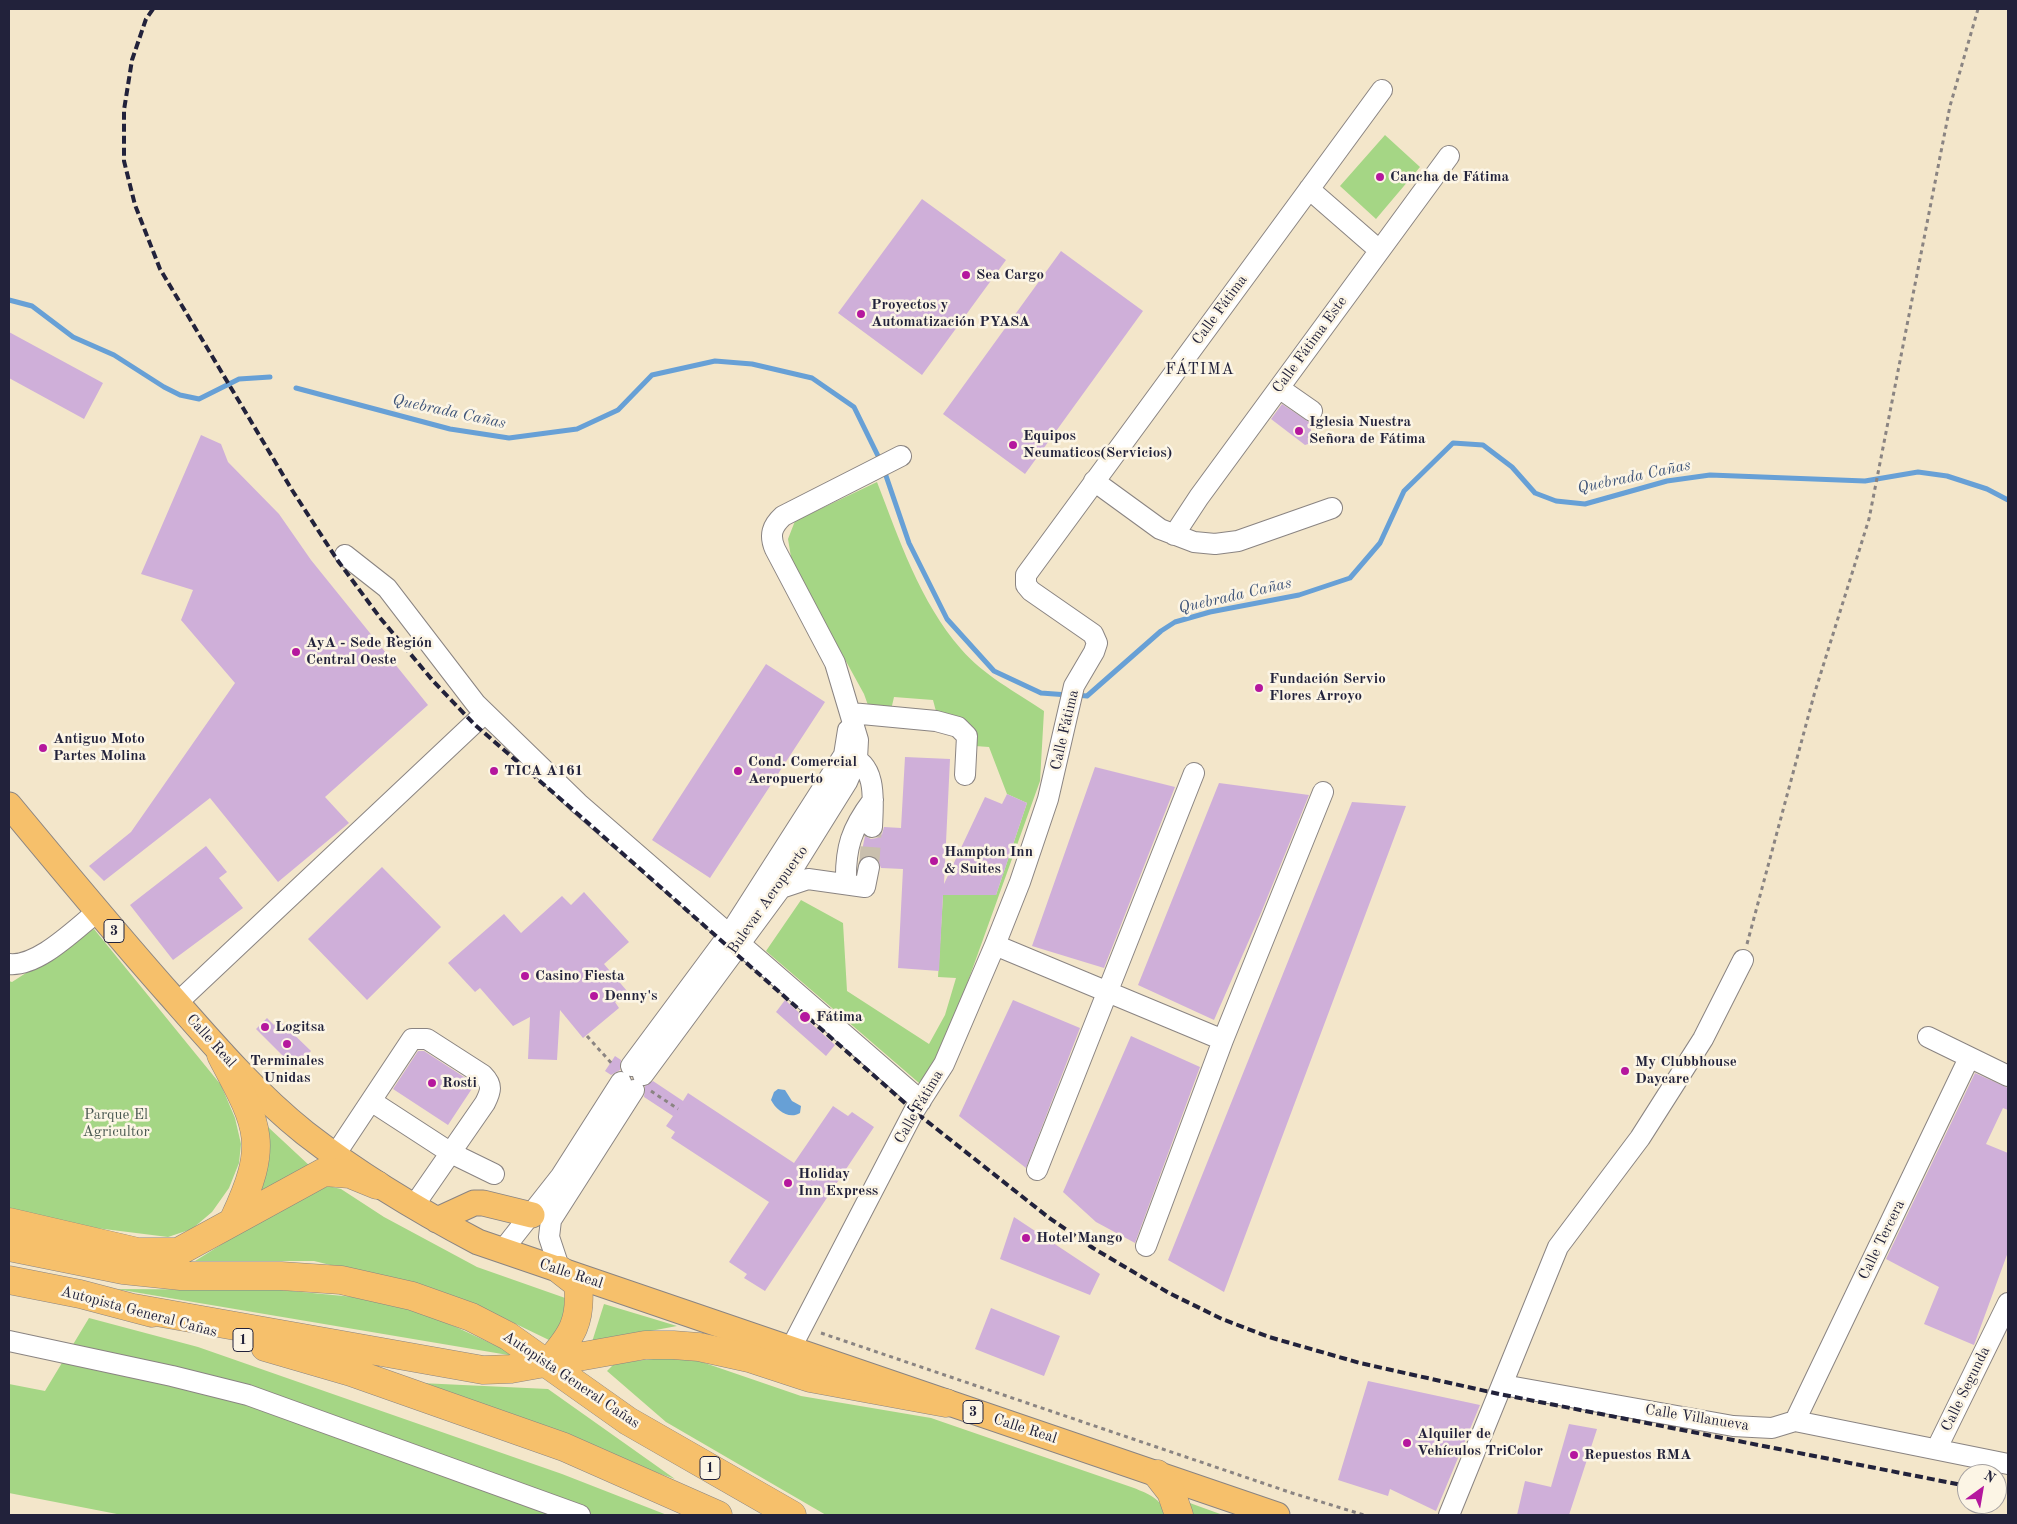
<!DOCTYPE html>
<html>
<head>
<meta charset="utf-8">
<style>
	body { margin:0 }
	#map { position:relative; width:2017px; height:1524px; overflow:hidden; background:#f3e6ca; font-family:"Old Standard TT",serif }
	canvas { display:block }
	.frame { position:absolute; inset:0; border:10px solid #22223b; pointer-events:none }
	.north { position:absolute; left:1957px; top:1464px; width:50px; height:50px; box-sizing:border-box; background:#fcf5e5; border:1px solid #a5a1a1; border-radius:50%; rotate:32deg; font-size:14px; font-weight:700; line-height:20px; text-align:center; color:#22223b }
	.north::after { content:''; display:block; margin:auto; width:18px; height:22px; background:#b5179e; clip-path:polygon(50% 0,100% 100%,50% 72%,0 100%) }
</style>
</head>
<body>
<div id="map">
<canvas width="2017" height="1524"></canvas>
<div class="frame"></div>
<div class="north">N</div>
</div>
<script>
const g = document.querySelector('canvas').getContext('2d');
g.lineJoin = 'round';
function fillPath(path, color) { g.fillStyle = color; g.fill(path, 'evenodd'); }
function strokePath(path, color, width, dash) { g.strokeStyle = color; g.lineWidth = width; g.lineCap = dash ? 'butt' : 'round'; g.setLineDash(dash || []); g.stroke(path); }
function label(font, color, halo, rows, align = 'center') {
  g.font = font + ' "Old Standard TT",serif'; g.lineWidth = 5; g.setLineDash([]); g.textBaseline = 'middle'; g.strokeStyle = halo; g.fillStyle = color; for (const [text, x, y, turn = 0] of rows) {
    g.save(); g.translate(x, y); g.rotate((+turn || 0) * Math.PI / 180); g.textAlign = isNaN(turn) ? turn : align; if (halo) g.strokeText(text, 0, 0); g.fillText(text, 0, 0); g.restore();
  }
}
fillPath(new Path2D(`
	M1385,135l35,32 -44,52 -36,-33z
	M877,482c22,57 43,120 84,167 22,26 55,43 83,62l-4,70 -100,278 -14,30 -160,-138 35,-51 42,23 4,68 82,53 16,-29 11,-37 -18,-1 5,-82h53l31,-92 -20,-9 -18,-47 -14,-1 -38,-31 -4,-15 -39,-3 -3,13 -22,-2 -5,-14 -72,-131 -4,-24 7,-18z
	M94,929l127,156 14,33 6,26 -2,19 -10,25 -17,24 -20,17 -24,8 -80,-10 -79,-18v-228l3,1z
	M268,1127l43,40 -53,31 10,-36z
	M328,1186l13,3 43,28 93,50 91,32 -6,28 -13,13 -60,-29 -52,-20 -123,-30h-119l61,-38z
	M116,1289l165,1 83,8 50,12 42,17 64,30z
	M604,1304l73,22 -85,16z
	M89,1318l109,29 364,127 105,41h-545l-113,-22v-109l36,7z
	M663,1358l33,2 105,36 130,22 203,70c14,6 28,10 31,27h-339l-160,-93 -59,-51 8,-8z
	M399,1382l149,7 127,90z
	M1187,1502l36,13h-33z`), '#a5d685');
fillPath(new Path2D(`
	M778,1089l7,1 7,11 9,5 -1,7c-11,7 -24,-3 -29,-13l3,-8z`), '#67a0d6');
strokePath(new Path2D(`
	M9,300l23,6 41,31 41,18 50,32 16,8 19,4 40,-20 31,-2
	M296,388l154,41 59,9 68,-9 41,-19 34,-35 63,-14 37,3 60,14 42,29 27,55
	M884,470l25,73 38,76 47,52 47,22 27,2
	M1076,695l11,1 74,-65 14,-9 35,-10 89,-17 51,-17 30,-35 24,-52 49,-48 30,2 29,22 23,26 21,8 29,3 82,-23 43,-6 155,6 53,-9 29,4 40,13 21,11`), '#67a0d6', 5);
fillPath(new Path2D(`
	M922,199l84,61 -84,115 -84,-62z
	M1061,251l82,60 -118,163 -82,-60z
	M9,332l94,51 -19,36 -75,-41z
	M1282,404l27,18 5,20 -9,3 -34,-26z
	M201,435l20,9 7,18 51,52 32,46 117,145 -103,92 24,26 -71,59 -68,-84 -106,83 -15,-15 42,-34 104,-149 -54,-63 12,-30 -52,-16z
	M766,664l59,38 -115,176 -58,-38z
	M905,757l45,2 -6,125 41,-87 17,7 5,-10 20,9 -31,92h-53l-4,76 -41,-3 5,-99 -22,-1 -4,-10 -5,-2h-6l-6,4 5,-24 6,3 6,-1 5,-4 2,-7 17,1z
	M1095,767l80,20 -71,181 -72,-22z
	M1219,783l90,12 -48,118 -47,107 -76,-35z
	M1352,802l54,4 -182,486 -56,-32z
	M206,846l21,26 -8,6 24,30 -70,52 -43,-55z
	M382,867l59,60 -74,73 -59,-61z
	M584,892l45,50 -25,22 23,27 -12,11 4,6 -36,30 -23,-28 -3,50 -29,-1 2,-42 -17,9 -33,-38 -5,4 -27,-29 56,-49 17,19 41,-37 9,9z
	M785,1000l50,45 -9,11 -50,-44z
	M1013,1000l67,28 -54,140 -67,-52z
	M267,1018l7,7 5,-5 32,31 -16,17 -39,-39z
	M1131,1036l69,31 -65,176 -39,-21 -33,-30z
	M418,1051h6l51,33 -27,41 -55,-36z
	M615,1056l6,4 -1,10 -9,5 -6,-4z
	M1975,1073l33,15v22l-5,-2 -17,36 22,9v99l-34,93 -50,-21 15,-37 -53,-28z
	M653,1081l30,20 5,-8 106,70 39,-57 15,10 4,-4 22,15 -109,164 -21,-13 3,-4 -18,-12 40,-60 -98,-64 4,-6 -9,-6 7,-10 -29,-19 1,-11z
	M1014,1217l86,57 -10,21 -90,-36z
	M991,1308l69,28 -16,40 -69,-27z
	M1368,1381l112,24 -44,106 -46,-22 -2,7 -50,-16z
	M1569,1424l28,5 -28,86h-52l8,-34 26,6z`), '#cfafd9');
strokePath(new Path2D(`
	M869,867l3,-40`), '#c9bfad', 20, [20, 10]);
const minor = new Path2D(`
	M1309,189l70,61
	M1279,388l33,23
	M1094,481l66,48 34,13 21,2 23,-3 94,-33
	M1174,535l25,-38 250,-341
	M345,555l42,33 89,116 102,99 343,298
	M851,713l85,8 22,6 9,9 -2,39
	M848,756c30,8 25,46 24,71
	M846,884c-1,-36 5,-55 27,-84
	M781,888l27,-9 57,8 4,-20
	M995,945l228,95
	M9,964c29,3 65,-34 88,-52
	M177,1003l308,-290
	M1928,1037l80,39
	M631,1066l101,-136 112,-175 4,-25
	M643,1075l138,-187 66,-106 10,-23 1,-19 -23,-77 -60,-114c-6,-14 -3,-23 8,-33l118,-60
	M371,1101l80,52 43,21
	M335,1155l77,-116h15l56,36c10,10 8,16 2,28l-72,104
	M1037,1170l157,-397
	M1146,1246l77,-206 100,-248
	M502,1251l59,-75 60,-94
	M560,1270l-11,-33 2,-17 83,-130
	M9,1341l163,35 76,19 332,120
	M791,1348l123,-237 30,-47 51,-119 25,-63 28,-83 26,-113 20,-34 3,-9 -4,-9 -62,-43 -5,-6v-10l356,-485
	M1503,1385l230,41 39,2 23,-7 213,43
	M1795,1421l174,-363
	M1937,1448l71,-145
	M1449,1515l109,-268 82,-109 63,-99 40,-79`);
const major = new Path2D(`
	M9,805c53,64 106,128 161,190 43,49 85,98 135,138 54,42 112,77 173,109l799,273
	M437,1220l37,-17h9l49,12`);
const highway = new Path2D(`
	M221,1055c38,71 49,88 13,164
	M9,1222l129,30h40l146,-80 26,2 27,11
	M9,1247l114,23 58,6h100l60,4 71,16 59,21 37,19 120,85 164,94
	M9,1280l71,14 72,19
	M134,1308l349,62 28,-1 134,-24h28l26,2 50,11 61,20 136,25
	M265,1347l86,25 213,75 154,68
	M548,1363c24,-27 34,-42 30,-79l-18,-14
	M1157,1474l14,18 8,23`);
strokePath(minor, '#8a8482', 22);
strokePath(major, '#8a8482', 27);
strokePath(highway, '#8a8482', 29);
strokePath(new Path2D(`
	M1747,944l67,-249 55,-176 81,-413 28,-97
	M587,1036l26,29
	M651,1091l27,18
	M821,1333l471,160 72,22`), '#8a8482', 3, [4, 4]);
strokePath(minor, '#fff', 20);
strokePath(major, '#f6c06b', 25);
strokePath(highway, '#f6c06b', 28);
strokePath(new Path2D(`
	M153,9l-7,10 -14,41 -8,50v51l11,44 25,64 132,221 46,71 43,58 53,63 40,42 105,91 335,296 134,106 45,31 76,45 53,26 47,18 91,26 139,31 468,92
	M1997,1491l11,3`), '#22223b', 4, [8, 4]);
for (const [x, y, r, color] of [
	[1380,177,5,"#b5179e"],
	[966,275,5,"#b5179e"],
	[861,314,5,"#b5179e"],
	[1299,431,5,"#b5179e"],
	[1013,445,5,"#b5179e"],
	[296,652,5,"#b5179e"],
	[1259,688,5,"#b5179e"],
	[43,748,5,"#b5179e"],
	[494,771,5,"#b5179e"],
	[738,771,5,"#b5179e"],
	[934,861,5,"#b5179e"],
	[525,976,5,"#b5179e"],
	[594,996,5,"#b5179e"],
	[805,1017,6,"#b5179e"],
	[265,1027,5,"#b5179e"],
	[287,1044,5,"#b5179e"],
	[1625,1071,5,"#b5179e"],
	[432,1083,5,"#b5179e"],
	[788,1183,5,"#b5179e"],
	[1026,1238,5,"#b5179e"],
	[1407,1443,5,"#b5179e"],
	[1574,1455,5,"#b5179e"]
]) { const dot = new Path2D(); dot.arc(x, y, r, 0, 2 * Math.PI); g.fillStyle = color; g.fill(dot); strokePath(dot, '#fcf5e5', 2); }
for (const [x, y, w] of [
	[114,931,20],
	[243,1340,20],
	[973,1412,20],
	[710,1468,20]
]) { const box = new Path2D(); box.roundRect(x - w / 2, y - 11.5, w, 23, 4); g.fillStyle = '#fcf5e5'; g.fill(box); strokePath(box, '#22223b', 1); }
label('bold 14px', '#22223b', null, [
	["3",114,931],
	["1",243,1340],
	["3",973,1412],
	["1",710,1468]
]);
label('bold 15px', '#22223b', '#fcf5e5', [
	["Cancha de Fátima",1390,177],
	["Sea Cargo",976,275],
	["Proyectos y",871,305],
	["Automatización PYASA",871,322],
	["Iglesia Nuestra",1309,422],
	["Señora de Fátima",1309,439],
	["Equipos",1023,436],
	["Neumaticos(Servicios)",1023,453],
	["AyA - Sede Región",306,643],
	["Central Oeste",306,660],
	["Fundación Servio",1269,679],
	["Flores Arroyo",1269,696],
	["Antiguo Moto",53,739],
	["Partes Molina",53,756],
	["Cond. Comercial",748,762],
	["Aeropuerto",748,779],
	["TICA A161",504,771],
	["Hampton Inn",944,852],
	["& Suites",944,869],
	["Casino Fiesta",535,976],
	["Denny's",604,996],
	["Fátima",816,1017],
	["Logitsa",275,1027],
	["Terminales",287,1061,"center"],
	["Unidas",287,1078,"center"],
	["My Clubbhouse",1635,1062],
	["Daycare",1635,1079],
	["Rosti",442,1083],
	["Holiday",798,1174],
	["Inn Express",798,1191],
	["Hotel Mango",1036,1238],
	["Alquiler de",1417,1434],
	["Vehículos TriColor",1417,1451],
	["Repuestos RMA",1584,1455]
], 'left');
label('15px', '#22223b', '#fcf5e5', [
	["Calle Fátima",1220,310,-54],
	["Calle Fátima Este",1310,345,-54],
	["Calle Fátima",1065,730,-77],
	["Bulevar Aeropuerto",768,900,-55],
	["Calle Real",211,1041,48],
	["Calle Fátima",919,1107,-60],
	["Calle Tercera",1882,1240,-64],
	["Calle Real",571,1274,18],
	["Autopista General Cañas",139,1312,15],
	["Autopista General Cañas",571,1380,34],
	["Calle Segunda",1966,1389,-64],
	["Calle Villanueva",1697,1418,9],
	["Calle Real",1025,1429,18]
]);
label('15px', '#495851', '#fcf5e5', [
	["Parque El",116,1115],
	["Agricultor",116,1132]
]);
g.letterSpacing = '1px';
label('16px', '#22223b', '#fcf5e5', [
	["FÁTIMA",1200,370]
]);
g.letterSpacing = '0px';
label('italic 16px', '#3e5479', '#fcf5e5', [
	["Quebrada Cañas",449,412,12],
	["Quebrada Cañas",1634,477,-12],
	["Quebrada Cañas",1235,596,-13]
]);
</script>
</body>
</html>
